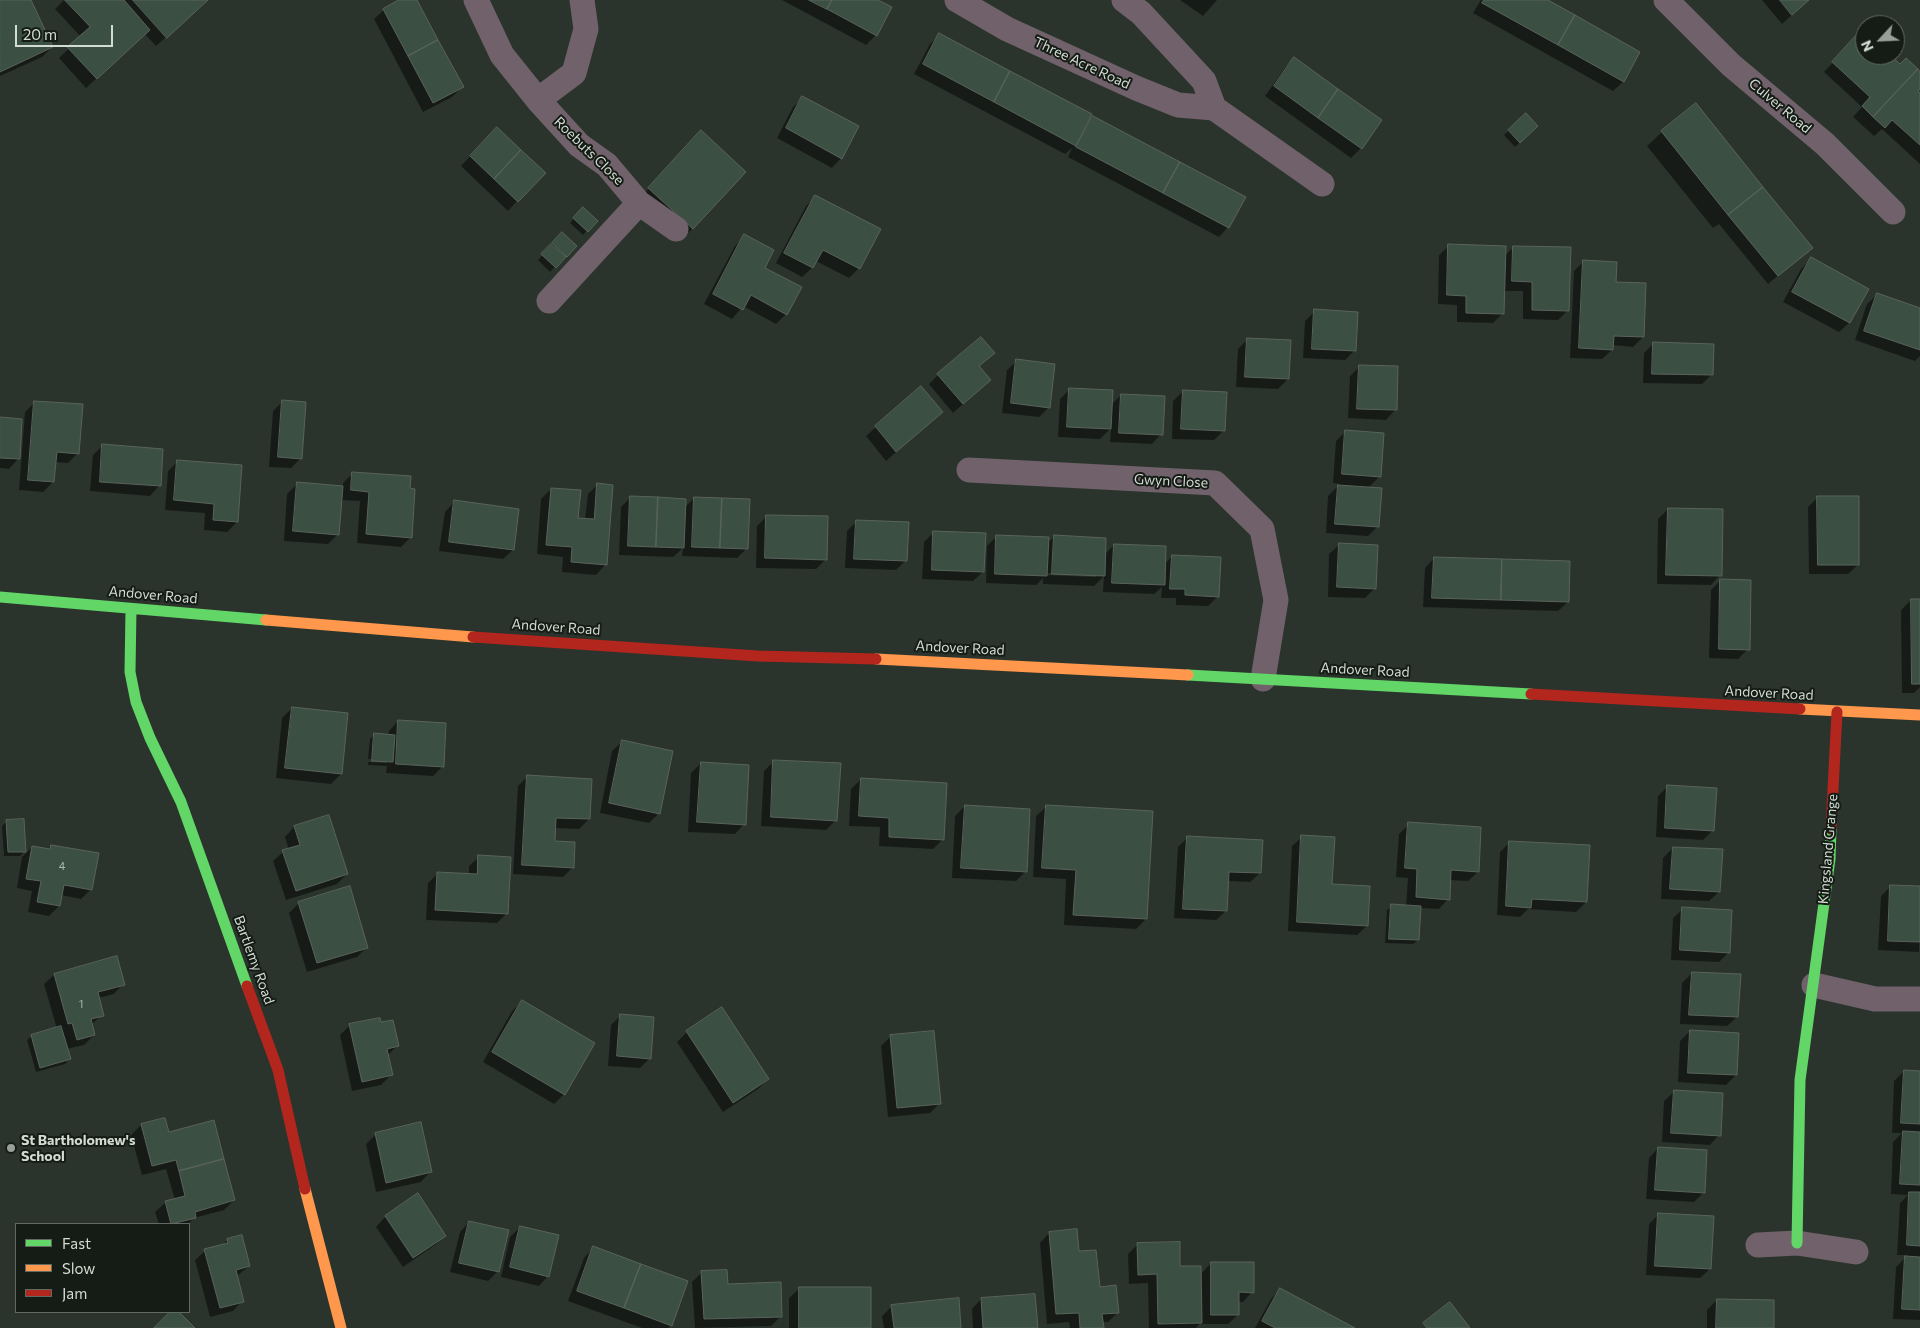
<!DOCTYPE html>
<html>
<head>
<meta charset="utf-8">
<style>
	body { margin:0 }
	#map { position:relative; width:1920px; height:1328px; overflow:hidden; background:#2a342c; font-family:Commissioner,sans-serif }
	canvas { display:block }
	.legend { position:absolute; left:15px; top:1223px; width:175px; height:90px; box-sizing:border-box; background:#151c16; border:1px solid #616962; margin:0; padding:6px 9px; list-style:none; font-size:15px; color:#d2dcd3 }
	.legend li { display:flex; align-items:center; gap:10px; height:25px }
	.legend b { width:25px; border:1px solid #616962 }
	.north { position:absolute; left:1855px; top:15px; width:50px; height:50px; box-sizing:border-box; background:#151c16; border:1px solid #616962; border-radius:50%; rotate:245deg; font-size:14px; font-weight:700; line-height:20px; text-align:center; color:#d2dcd3 }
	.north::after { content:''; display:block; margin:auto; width:18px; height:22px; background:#97a199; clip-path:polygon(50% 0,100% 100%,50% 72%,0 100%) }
	.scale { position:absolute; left:15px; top:25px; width:98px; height:22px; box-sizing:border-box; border:2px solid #d2dcd3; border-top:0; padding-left:6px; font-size:15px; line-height:18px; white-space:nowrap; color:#d2dcd3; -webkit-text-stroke:4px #151c16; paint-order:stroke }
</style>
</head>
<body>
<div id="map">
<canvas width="1920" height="1328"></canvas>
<ul class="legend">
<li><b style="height:6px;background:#63d668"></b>Fast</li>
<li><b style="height:6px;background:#ff974d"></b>Slow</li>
<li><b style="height:6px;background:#b3261e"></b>Jam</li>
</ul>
<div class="north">N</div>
<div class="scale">20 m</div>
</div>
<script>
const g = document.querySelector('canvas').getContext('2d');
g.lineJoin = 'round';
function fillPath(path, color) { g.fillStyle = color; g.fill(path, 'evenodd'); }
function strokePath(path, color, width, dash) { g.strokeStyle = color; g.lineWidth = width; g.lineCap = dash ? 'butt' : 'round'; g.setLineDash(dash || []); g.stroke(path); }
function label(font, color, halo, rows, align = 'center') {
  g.font = font + ' Commissioner,sans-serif'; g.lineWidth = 4; g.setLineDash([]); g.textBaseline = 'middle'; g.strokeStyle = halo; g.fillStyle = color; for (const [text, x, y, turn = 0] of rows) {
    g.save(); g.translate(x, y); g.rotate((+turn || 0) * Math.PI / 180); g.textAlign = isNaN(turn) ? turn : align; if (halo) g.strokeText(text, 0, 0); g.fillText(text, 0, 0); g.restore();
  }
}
fillPath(new Path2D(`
	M0,0h29l23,47 -10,10 -42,19z
	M64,0h144l-52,46 -11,-12 -59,54 -27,-30 22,-21 -26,-28z
	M402,0h13l47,87 -10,10 -29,15 -49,-93 10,-9z
	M782,0h93l1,35 -10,10z
	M1180,0h37l-14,16z
	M1481,0h64l93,53 -15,29 -10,9 -140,-78z
	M1762,0h47l-27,24z
	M1865,34v21h23l12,11 20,7v14l-4,4 4,4v69l-38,-35 -8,7 -21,-19 9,-10 -38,-35 29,-31z
	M940,35l147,89 6,-7 135,110 -9,10 -151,-80 4,-9 -7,6 -151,-80 16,-30z
	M1294,59l87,61 -20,28 -10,10 -86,-62 20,-28z
	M803,98l38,60 -9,10 -55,-30 16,-31z
	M1526,114l11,12 -22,21 -11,-12z
	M1662,132l149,116 -43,36 -49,-60 -6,4 -66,-82z
	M487,138l30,63 -9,10 -47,-45z
	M692,142l1,86 -10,10 -43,-40z
	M816,196l63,34 -20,38 -10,10 -33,-17 -4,7 -10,9 -26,-14 30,-57z
	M583,209l13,12 -13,14 -13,-12z
	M562,234l13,12 -25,26 -12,-12z
	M745,236l41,78 -10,10 -33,-18 -11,13 -28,-15 31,-58z
	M1449,246l55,10 10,-9 54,63 -10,10 -35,-1v-28h-20v22l-10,10 -36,-1v-17l-19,-1 1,-49z
	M1811,259l56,30 -18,34 -10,9 -56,-30 18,-33z
	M1583,262l32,21 28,54 -10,10 -21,-2v5l-10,9 -32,-1 4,-87z
	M1877,295l43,15v46l-5,5 -60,-21 12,-36z
	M1315,311l40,39 -10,10 -42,-2 2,-37z
	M1248,339l40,40 -10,10 -42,-2 2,-38z
	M1653,344l59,30 -10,10 -59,-1 1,-30z
	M1017,361l32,46 -10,10 -37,-4 5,-43z
	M1360,366l35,44 -9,10 -38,-2 2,-42z
	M978,367l12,13 -37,33 -24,-29 9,-9z
	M921,388l21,24 -56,49 -20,-25z
	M1069,390l42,15 10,-10 40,39 -9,10 -42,-2 1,-14 -11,11 -42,-2 2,-38z
	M1183,391l41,39 -10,10 -42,-1 1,-38z
	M35,402l43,51 -10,10 -13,-1 -2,20 -10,10 -24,-2 6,-78z
	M282,402l19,56 -10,10 -22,-1 4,-56z
	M0,418l18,41 -9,10 -9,-1z
	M1346,431l34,45 -12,12 10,38 -10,10 -42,-3 2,-37 12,-12 -7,-1 3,-42z
	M103,445l56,41 -9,10 -60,-5 3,-36z
	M178,461l59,61 -10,10 -23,-2 1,-17 -40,-3 3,-39z
	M353,473l56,16 2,48 -10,10 -44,-4 3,-42 -20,-1 -2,34 -10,10 -44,-3 3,-47 10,-10 46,3v-4z
	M598,484l14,2 -7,79 -9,10 -34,-3 1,-15 -26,-3 4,-55 10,-10 26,30 8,1 3,-26z
	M631,497l53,11 10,-10 53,50 -10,10 -55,-2 1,-8 -10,9 -54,-2 2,-48z
	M1818,497l40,68 -10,9h-39l-1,-67z
	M454,502l59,48 -10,9 -64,-8 6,-39z
	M1668,509l52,66 -9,10 -54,-1 1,-65z
	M767,516l59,43 -10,10 -60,-1 1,-42z
	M857,521l49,39 -10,10 -51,-2 2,-37z
	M934,532l49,40 -10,9 -51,-2 2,-37z
	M997,536l50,7 7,-6 50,18 10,-10 51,19 7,-8 46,40 -10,10 -32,-1v-7h-15l1,-11 -8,7 -51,-2 1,-16 -10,10 -51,-2v-6l-7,7 -50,-2 1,-37zM1046,573l50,2v2l-50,-2z
	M1339,545l36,43 -10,10 -37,-1 1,-43z
	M1434,558l134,44 -10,9 -135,-4 2,-39z
	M1721,580l27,69 -10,10 -29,-1 2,-68z
	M1911,600h9v87l-6,6h-12l-1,-83z
	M292,708l49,66 -10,10 -55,-6 6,-60z
	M398,721l45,45 -10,10 -47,-3 1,-7 -19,-1v-3l19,1v-3l-19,-1 2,-20 4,-4 14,1 1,-5z
	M622,742l37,71 -10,10 -49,-10 12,-62z
	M774,761l62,59 -10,10 -65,-4 3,-55z
	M701,763l43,61 -9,10 -47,-2 3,-59z
	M527,777l62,42 -10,10 -25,-1 -1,14 20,25 -10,10 -50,-3 5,-88z
	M861,779l82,60 -10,10 -54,-3 1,-19 -31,-1 2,-37z
	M1668,786l45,44 -10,10 -47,-3 2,-41z
	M965,806l61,65 -10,10 -64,-3 3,-62z
	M1046,807l100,112 -10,10 -72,-4 2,-46 -33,-2 3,-61z
	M7,821l18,30 -5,5h-16l-2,-30z
	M1409,824l69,48 -10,9 -19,-1 -1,19 -9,10 -19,-1 -2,32 -5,4 -28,-1 2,-33 5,-4 14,1 2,-29 -12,-1 3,-43z
	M294,827l53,47 -10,10 -51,16 -13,-39 10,-9 6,-2 -4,-13z
	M1188,837l72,36 -10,9 -23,-1 -1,30 -10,9 -42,-2 4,-71z
	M1302,837l29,48 36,41 -10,9 -69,-4 4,-85z
	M1510,842l76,60 -10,10 -48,-3 -8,8 -23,-2 3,-63z
	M51,846l40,43 -10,10 -20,-4 -2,11 -10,10 -21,-4 4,-21 -15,-3 5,-31 10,-10 15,3z
	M1673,848l46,44 -10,9 -48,-2 2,-41z
	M479,857l27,57 -9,9 -71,-3 2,-37 10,-10 31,2v-9z
	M1891,886l29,1 -1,65 -41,-2 3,-54z
	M299,903l68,44 -10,10 -50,15 -18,-59z
	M1683,909l45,44 -9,9 -48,-2 2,-42z
	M116,958l7,26 -9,10 -16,4 4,17 -11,10 3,10 -10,10 -17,4 2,10 -4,5 -29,8 -9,-32 5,-4 25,-7 -13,-45 10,-9z
	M1692,973l45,44 -10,9 -47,-2 2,-41z
	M522,1002l42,92 -10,10 -71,-42 29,-51z
	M722,1009l46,70 -10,10 -35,23 -46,-70 10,-10z
	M621,1015l29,43 -10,10 -32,-2 3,-41z
	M350,1025l47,21 -10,10 4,19 -10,10 -29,6 -12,-56z
	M1690,1031l46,44 -10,10 -48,-3 2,-41z
	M891,1036l49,67 -10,10 -42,4 -7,-71z
	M1904,1071l16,1v248l-27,-1 3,-52 12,-12h-11l3,-52 8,-8 -17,-1 2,-52 9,-9h-10l2,-52z
	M1674,1092l45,43 -9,10 -48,-3 2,-41z
	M164,1119l4,15 66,66 -10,10 -30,8 -6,6h-29l-4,-12 10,-9 10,-3 -9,-31 -24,6 -11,-40 10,-10z
	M376,1134l54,38 -9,10 -45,10 -10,-48z
	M1658,1148l46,44 -10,10 -48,-3 3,-41z
	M417,1195l28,41 -10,9 -32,22 -27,-40 9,-10z
	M1659,1214l51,55 -10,9 -54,-3 3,-51z
	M469,1222l29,49 -10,10 -38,-9 10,-40z
	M520,1227l28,49 -9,10 -38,-9 9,-40z
	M1049,1233l29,19 20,36 20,24 -10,10h-6v6h-32l-1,-6 -22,2 -7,-81z
	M228,1240l21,26 -13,11 6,24 -9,10 -23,6 -15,-57 10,-9 16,-5z
	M1138,1244l41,23 21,8 11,-12 41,29 -9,10h-5v13l-10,9h-27v-2l-5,6h-47l-1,-45 -19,1 -1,-30z
	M593,1248l78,77 -3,3h-26l-74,-27 16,-43z
	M702,1272l25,13 54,31 -10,10 -76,2 -3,-46z
	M799,1289l71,39h-81v-30z
	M1280,1289l72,39h-97l16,-29z
	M981,1299l56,29h-64l-1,-19z
	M1717,1300l56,28h-66v-18z
	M892,1306l68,22h-76l-2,-12z`), '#0007');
const building = new Path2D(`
	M0,0h31l22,47 -53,25z
	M65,0h59l26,30 -53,49 -30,-32 23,-20z
	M133,0h75l-41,38z
	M399,0h18l21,40 -30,16 -25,-47z
	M809,0h23l-5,9z
	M832,0h46l14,7 -15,29 -50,-27z
	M1484,0h64l27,15 -17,30 -76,-42z
	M1780,0h29l-17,15z
	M1575,15l65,37 -16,30 -66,-37z
	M1862,29l3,3v23h25l10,9 6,-6 12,11 -45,48 -11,-11 8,-9 -38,-35z
	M939,33l71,38 -16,31 -71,-38z
	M438,40l26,47 -31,16 -25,-47z
	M1294,57l44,32 -20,29 -44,-32z
	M1918,69l2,3v17l-2,2 2,2v52l-28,-25 -7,8 -12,-11z
	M1010,71l82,43 -16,32 -82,-44z
	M1338,89l44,31 -20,29 -44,-31z
	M802,96l57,30 -17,33 -56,-31z
	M1696,103l67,84 -35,28 -67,-84z
	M1526,113l12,13 -18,17 -12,-13z
	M1093,116l87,46 -17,31 -87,-46z
	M497,127l24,23 -27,29 -24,-23z
	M701,130l45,42 -53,57 -45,-41z
	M521,150l25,23 -28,29 -24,-23z
	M1180,162l66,35 -17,31 -66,-35z
	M1763,187l50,61 -35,28 -50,-61z
	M815,195l66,34 -21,40 -37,-19 -10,18 -29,-15z
	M583,207l15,14 -10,11 -15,-14z
	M562,232l15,14 -10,11 -15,-14z
	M744,234l30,16 -9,18 37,19 -15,28 -36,-20 -8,15 -30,-16z
	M551,244l15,13 -10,11 -15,-14z
	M1448,244l58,2 -2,68 -38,-1v-17l-19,-1z
	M1513,246l58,1 -2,64 -37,-1v-28l-20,-1z
	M1811,257l58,32 -19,34 -58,-31z
	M1583,260l34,2 -1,20 30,1 -2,54 -30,-1 -1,14 -34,-2z
	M1877,293l43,15v42l-56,-19z
	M1314,309l44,3 -2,39 -44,-2z
	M981,337l14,16 -16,13 12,14 -28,24 -26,-30z
	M1247,338l44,2 -2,39 -44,-2z
	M1653,342l61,2 -1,31 -61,-1z
	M1016,359l39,5 -5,44 -39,-5z
	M1359,365l39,1 -1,44 -40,-1z
	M921,386l22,26 -47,40 -21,-26z
	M1069,388l44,2 -2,39 -44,-2z
	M1183,390l44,2 -2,39 -44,-2z
	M1121,394l44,2 -2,39 -44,-2z
	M282,400l24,2 -4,57 -24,-2z
	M34,401l49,3 -4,50 -22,-2 -3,30 -26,-2z
	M0,417l22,2 -2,40 -20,-1z
	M1345,430l39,3 -3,44 -39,-3z
	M102,444l61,5 -2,37 -61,-4z
	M177,460l65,5 -4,57 -25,-2 1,-16 -40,-4z
	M352,472l59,4 -1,12 5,1 -3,49 -46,-4 3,-42 -18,-2z
	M297,482l46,4 -4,49 -46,-4z
	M597,483l16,2 -6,80 -36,-3 1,-15 -26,-2 5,-57 30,2 -3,28 16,1z
	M1338,485l44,3 -3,39 -44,-3z
	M630,496l28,1 -2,50 -28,-1z
	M1817,496h42v69h-41z
	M658,497l28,2 -2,49 -28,-1z
	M694,497l28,1 -2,50 -28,-1z
	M722,498l28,1 -2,50 -28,-1z
	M454,500l65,9 -5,41 -65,-8z
	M1668,508l55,1 -1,67 -56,-1z
	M766,515l62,1 -1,44 -62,-2z
	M856,520l53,2 -2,39 -53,-2z
	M933,531l53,2 -2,39 -52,-2z
	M996,535l53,2 -2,39 -52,-2z
	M1054,535l52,3 -1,38 -53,-2z
	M1339,543l39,2 -2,44 -39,-2z
	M1114,544l52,2 -1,39 -53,-2z
	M1172,555l49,2 -2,40 -34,-2v-6h-15z
	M1434,557l68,2 -1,41 -69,-2z
	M1502,559l68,2 -1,41 -68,-2z
	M1720,579l31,1 -1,70 -31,-1z
	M1911,599h9v85h-8z
	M292,707l56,6 -6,61 -57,-6z
	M398,720l48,3 -2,44 -48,-3z
	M374,733l21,2 -2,27 -21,-1z
	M622,740l51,11 -13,63 -51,-11z
	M773,760l68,3 -4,58 -66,-4z
	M701,762l48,3 -3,60 -49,-3z
	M527,775l65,4 -2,40 -34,-1 -1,23 20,1 -1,26 -52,-3z
	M861,778l86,5 -3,57 -55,-3v-19l-30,-2z
	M1667,785l50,3 -3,43 -49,-3z
	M965,805l65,4 -3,63 -66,-4z
	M1046,805l107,6 -6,108 -74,-4 3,-45 -34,-2z
	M329,815l19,59 -52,17 -14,-41 18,-5 -6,-19z
	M24,819l2,33h-18l-2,-32z
	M1408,822l73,5 -2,45 -28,-2 -1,30 -34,-3 1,-28 -12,-1z
	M1301,835l34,2 -3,47 38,2 -2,40 -71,-4z
	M1187,836l76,4 -2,33 -32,-1 -2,39 -44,-2z
	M1509,841l81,4 -3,57 -55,-3 -1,9 -25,-2z
	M51,845l48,8 -7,37 -28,-5 -4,21 -23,-4 4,-21 -15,-2 6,-33 18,3z
	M1673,847l50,2 -3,43 -50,-3z
	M478,855l33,2 -3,57 -73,-4 2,-38 40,2z
	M1890,885l30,1v56l-32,-1z
	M350,886l18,62 -51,15 -19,-61z
	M1391,904l30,2 -2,34 -30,-1z
	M1682,907l50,3 -2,43 -50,-3z
	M117,956l8,29 -27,7 6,24 -13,3 4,16 -18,5 -5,-17 -4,1 -14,-50z
	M1692,972l49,2 -3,43 -49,-2z
	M522,1000l73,43 -30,52 -73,-43z
	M722,1007l47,72 -36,24 -47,-72z
	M620,1014l34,3 -3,42 -34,-3z
	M380,1018l1,4 12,-2 6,26 -12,3 6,26 -31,7 -13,-58z
	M61,1026l10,33 -31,9 -9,-33z
	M1690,1030l49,3 -2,42 -49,-2z
	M934,1031l7,73 -44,4 -7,-73z
	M1904,1070l16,1v53l-19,-1z
	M1674,1090l49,3 -2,43 -50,-3z
	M165,1118l4,14 45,-12 10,39 -45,12 -3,-11 -24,6 -11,-42z
	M421,1122l11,50 -46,11 -11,-50z
	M1903,1131l17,1v53l-20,-1z
	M1658,1147l49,3 -2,43 -50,-3z
	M224,1159l11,41 -40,12 1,6 -25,6 -6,-23 20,-5 -6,-25z
	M1909,1192h11v54l-13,-1z
	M418,1193l28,43 -33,22 -28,-42z
	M1658,1213l56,3 -3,53 -56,-3z
	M469,1221l40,9 -10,42 -40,-9z
	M520,1226l39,9 -10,42 -39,-10z
	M1077,1229l2,22 17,-1 4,37 16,-2 3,28 -17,1 2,14h-24l-1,-15 -23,1 -7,-82z
	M242,1235l8,31 -14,4 8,32 -24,6 -16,-59 24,-6 -1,-4z
	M1180,1242v24h21l1,57 -44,1 -1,-50 -19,1 -1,-32z
	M593,1246l48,18 -17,44 -47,-17z
	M1905,1256l15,1v53l-18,-1z
	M1211,1262h43v31l-15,-1v23h-28z
	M641,1264l47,17 -16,45 -48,-18z
	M727,1270l1,14 53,-2 1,35 -78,2 -3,-48z
	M799,1287h72v41h-72z
	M1280,1288l75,40h-80l-13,-7z
	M1035,1294l3,34h-55l-2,-30z
	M959,1298l2,30h-67l-3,-23z
	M1717,1299l57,1v28h-58z
	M1450,1302l20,26h-43l-4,-5z
	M170,1312h9l16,16h-41z`);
fillPath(building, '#3b5042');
strokePath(building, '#5a625c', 1);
strokePath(new Path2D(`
	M476,0l26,55 36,45 36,-27 12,-44 -4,-29
	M957,0l50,29 129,59 42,17 36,3
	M1124,0l17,13 63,68 10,27 108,76
	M1666,0l65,65 94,79 68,68
	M538,100l41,45 28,20 32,38
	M549,301l90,-98 37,26
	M969,470l246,13 47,46 14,71 -13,79
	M1814,985l61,14h45
	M1758,1245l39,-2 59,9`), '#70616a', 25);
strokePath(new Path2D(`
	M0,597l266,23
	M131,609l-1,63 6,30 14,36 31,64 66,184
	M1188,675l343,19
	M1797,1243l3,-163 30,-221 1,-30`), '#63d668', 11);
strokePath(new Path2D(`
	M266,620l207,17
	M876,659l312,16
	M1800,709l120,6
	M305,1189l36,139`), '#ff974d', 11);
strokePath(new Path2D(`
	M473,637l285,19 118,3
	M1531,694l269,15
	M1831,829l6,-117
	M247,986l31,84 27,119`), '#b3261e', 11);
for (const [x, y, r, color] of [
	[11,1148,5,"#97a199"]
]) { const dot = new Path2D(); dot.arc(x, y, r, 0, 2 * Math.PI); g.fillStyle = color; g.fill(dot); strokePath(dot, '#151c16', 2); }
label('11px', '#acb9af', null, [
	["4",62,866],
	["1",81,1004]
]);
label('14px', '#d2dcd3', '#151c16', [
	["Three Acre Road",1082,63,25],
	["Culver Road",1780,106,40],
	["Roebuts Close",589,151,44],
	["Gwyn Close",1171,481,3],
	["Andover Road",153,595,5],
	["Andover Road",556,627,4],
	["Andover Road",960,648,3],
	["Andover Road",1365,670,3],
	["Andover Road",1769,693,3],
	["Kingsland Grange",1828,849,-85],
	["Bartlemy Road",254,960,70]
]);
label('bold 14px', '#d2dcd3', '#151c16', [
	["St Bartholomew's",21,1140],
	["School",21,1156]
], 'left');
</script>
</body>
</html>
